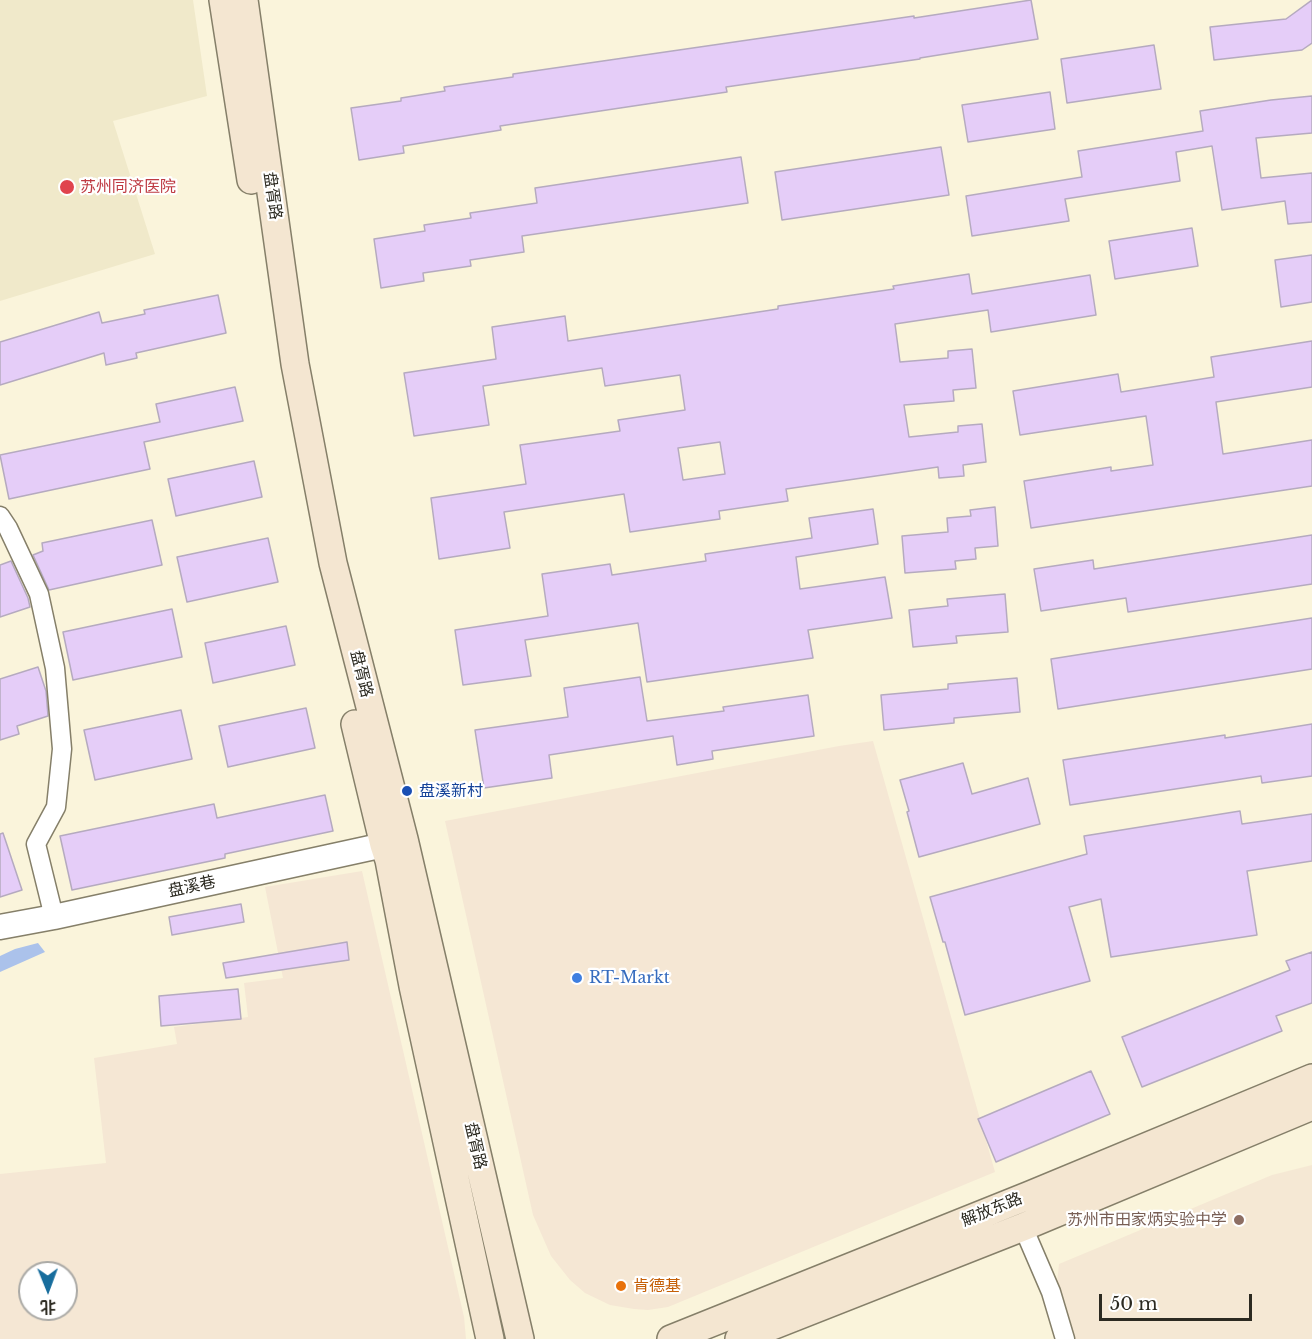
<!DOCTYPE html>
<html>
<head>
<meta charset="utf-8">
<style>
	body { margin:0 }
	#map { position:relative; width:1312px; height:1339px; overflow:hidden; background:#faf4db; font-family:"Libre Baskerville","Noto Sans SC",serif }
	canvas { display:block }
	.north { position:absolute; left:18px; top:1261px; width:60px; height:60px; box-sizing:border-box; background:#fff; border:2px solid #abaaa6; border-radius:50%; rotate:179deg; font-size:16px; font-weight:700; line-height:24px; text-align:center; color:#2c2a21 }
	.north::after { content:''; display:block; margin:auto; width:21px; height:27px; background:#176d9d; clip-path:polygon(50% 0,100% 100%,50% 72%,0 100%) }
	.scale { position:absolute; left:1099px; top:1294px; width:153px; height:27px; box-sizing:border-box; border:3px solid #2c2a21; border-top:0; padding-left:8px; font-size:18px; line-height:21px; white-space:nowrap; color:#2c2a21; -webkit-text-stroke:4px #fff; paint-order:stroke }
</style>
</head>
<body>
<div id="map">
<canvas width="1312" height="1339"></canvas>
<div class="north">北</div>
<div class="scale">50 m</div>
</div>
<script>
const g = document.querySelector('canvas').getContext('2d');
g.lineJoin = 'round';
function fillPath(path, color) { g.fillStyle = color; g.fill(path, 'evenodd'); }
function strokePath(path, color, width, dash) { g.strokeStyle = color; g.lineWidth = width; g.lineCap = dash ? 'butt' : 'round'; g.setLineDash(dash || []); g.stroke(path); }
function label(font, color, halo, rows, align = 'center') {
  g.font = font + ' "Libre Baskerville","Noto Sans SC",serif'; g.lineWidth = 4.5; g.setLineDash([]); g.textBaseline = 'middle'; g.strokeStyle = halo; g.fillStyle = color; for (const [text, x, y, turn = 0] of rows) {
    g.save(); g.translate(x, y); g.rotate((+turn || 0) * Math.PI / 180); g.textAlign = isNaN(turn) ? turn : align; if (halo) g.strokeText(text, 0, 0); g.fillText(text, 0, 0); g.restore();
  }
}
fillPath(new Path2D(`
	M873,741l122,431 -327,135 -20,3 -14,-1 -24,-4 -25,-12 -15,-13 -19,-24 -18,-41 -88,-394 394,-75z
	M362,871l102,446 2,22h-466v-165l106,-11 -12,-105 83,-14 -3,-17 74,-10 -4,-34 39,-5 -18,-91zM30,1273h36v36h-36z`), '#f5e7d4');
fillPath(new Path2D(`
	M0,0h193l14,96 -94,25 42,133 -155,47z`), '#f0e9ca');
fillPath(new Path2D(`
	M1312,1165v174h-237l-18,-56 2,-19 213,-89z`), '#f5e8d4');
fillPath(new Path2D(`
	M38,943l7,9 -45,20v-16l15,-7z`), '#abc2eb');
const building = new Path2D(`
	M1031,0l7,39 -118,19v1l-194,28 1,5 -227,34 1,4 -98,16 1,7 -45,7 -8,-52 50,-7v-3l44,-7 -1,-4 69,-10v-3l401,-58v2z
	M1312,0v43l-10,7 -88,10 -4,-33 76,-8z
	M1154,45l7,44 -94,14 -6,-44z
	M1050,92l5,37 -87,13 -6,-37z
	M1312,96v37l-56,5 5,40 51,-5v49l-24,2 -3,-23 -63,9 -10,-64 -36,6 4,29 -115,18 4,22 -97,15 -6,-40 116,-19 -4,-26 125,-20 -3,-20 71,-11z
	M941,147l8,48 -167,25 -7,-48z
	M741,157l7,46 -226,33 2,16 -54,8 1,6 -48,7 1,8 -43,7 -7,-49 51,-8 -1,-6 47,-7 -1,-5 67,-10 -2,-15z
	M1192,228l6,38 -83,13 -6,-38z
	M1312,255v47l-31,5 -6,-47z
	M969,274l3,20 118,-19 6,40 -105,17 -3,-22 -93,14 5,38 48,-4v-7l24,-2 4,39 -23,2 1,11 -50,4 5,32 49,-5v-6l24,-2 4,38 -23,3 1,11 -25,2 -1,-11 -152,22 2,12 -69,10 1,8 -90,13 -6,-38 -120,18 6,36 -71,11 -8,-61 95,-14 -6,-39 100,-14 -2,-11 67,-10 -5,-35 -75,11 -3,-18 -119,18 6,39 -75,11 -10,-63 92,-14 -4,-32 73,-11 3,25 210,-32v-3l116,-17 -1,-3zM720,442l5,32 -42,6 -5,-32z
	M218,295l8,38 -90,20 1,5 -31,7 -2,-12 -104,32v-43l99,-30 3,11 43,-9 -1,-4z
	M1312,341v46l-96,15 7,52 89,-14v46l-281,42 -7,-47 87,-14v4l42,-6 -7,-49 -126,19 -7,-44 105,-17 3,18 93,-15 -3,-20z
	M235,387l8,34 -99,21 6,27 -141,30 -9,-44 160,-33 -4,-18z
	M254,461l8,36 -86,19 -8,-37z
	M995,507l3,39 -23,2 1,11 -21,2 1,8 -51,4 -3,-37 46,-4 -1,-14 24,-2 -1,-6z
	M873,509l5,35 -82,13 4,32 85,-12 7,41 -84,12 5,28 -166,24 -9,-59 -113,17 6,36 -68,9 -8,-55 93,-14 -6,-42 68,-10 2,11 94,-14 -1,-7 107,-16 -3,-20z
	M152,520l10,45 -113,25 -16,-35 10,-4 -1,-8z
	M1312,535v49l-184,28 -2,-14 -85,13 -7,-42 59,-9 1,9z
	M268,538l10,44 -91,20 -10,-45z
	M11,561l17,37 2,9 -30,10v-52z
	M1005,594l3,38 -52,4 1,7 -44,4 -4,-37 39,-4 -1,-7z
	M172,609l10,48 -109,23 -10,-48z
	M1312,618v51l-254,40 -7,-50z
	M286,626l9,39 -82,18 -8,-40z
	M38,667l8,24 2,25 -31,10 2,8 -19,6v-61z
	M640,677l7,44 77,-10 -1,-4 85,-12 6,41 -102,15 1,8 -36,6 -4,-29 -124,19 3,23 -68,10 -9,-58 93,-13 -4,-29z
	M1017,678l3,34 -66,6v5l-70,7 -3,-35 67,-6v-5z
	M306,708l9,40 -87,19 -9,-41z
	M181,710l11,49 -97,21 -11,-50z
	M1312,724v52l-50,7 -1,-7 -191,29 -7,-45 162,-25v3z
	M963,763l9,31 56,-16 12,46 -121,33 -12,-45 2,-1 -9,-31z
	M325,795l8,36 -108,23v4l-153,32 -12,-54 154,-32 3,14z
	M1240,811l2,13 70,-10v47l-65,10 10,64 -146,22 -10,-58 -32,8 21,74 -125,34 -20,-73h-2l-13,-45 157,-43 -3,-18z
	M3,833l19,57 -22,7v-63z
	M241,904l3,18 -72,13 -3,-18z
	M347,942l2,18 -123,18 -3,-15z
	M1312,952v51l-36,13 6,15 -140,56 -20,-50 168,-67 -4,-9z
	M238,989l3,30 -80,7 -2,-30z
	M1091,1071l19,43 -114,48 -18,-43z`);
fillPath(building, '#e5cdf8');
strokePath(building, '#b5aabf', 1.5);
const minor = new Path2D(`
	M0,516l8,12 31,66 16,74 7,81 -6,58 -20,37 18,73
	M1023,1227l28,65 14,47`);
const tertiary = new Path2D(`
	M0,927l54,-10 330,-72`);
const secondary = new Path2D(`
	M223,0l28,180
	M244,0l51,364 38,199 71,276 116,500
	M355,724l29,121 5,15 24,126 77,353
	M671,1339l359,-144 282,-117
	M739,1339l284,-112 289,-121`);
strokePath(minor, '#857f69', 21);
strokePath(tertiary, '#857f69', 27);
strokePath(secondary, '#857f69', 30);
strokePath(minor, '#fff', 18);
strokePath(tertiary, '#fff', 24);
strokePath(secondary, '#f4e6d1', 27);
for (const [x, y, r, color] of [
	[67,187,8,"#e0444e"],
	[407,791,6,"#1a4fb4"],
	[577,978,6,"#3f7fe0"],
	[1239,1220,6,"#8d6e63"],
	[621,1286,6,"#e8710a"]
]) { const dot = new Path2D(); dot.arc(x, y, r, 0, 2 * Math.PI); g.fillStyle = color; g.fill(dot); strokePath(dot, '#fff', 2); }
label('16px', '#be3a42', '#fff', [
	["苏州同济医院",80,187]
], 'left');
label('16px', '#2c2a21', '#fff', [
	["盘胥路",272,196,82],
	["盘胥路",361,674,76],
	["盘溪巷",192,887,-12],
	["盘胥路",475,1146,77],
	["解放东路",992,1210,-22]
]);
label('16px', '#164399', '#fff', [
	["盘溪新村",419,791]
], 'left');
label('16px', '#366cbe', '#fff', [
	["RT-Markt",589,978]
], 'left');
label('16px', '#785e54', '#fff', [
	["苏州市田家炳实验中学",1227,1220]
], 'right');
label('16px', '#c56008', '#fff', [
	["肯德基",633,1286]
], 'left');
</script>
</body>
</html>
